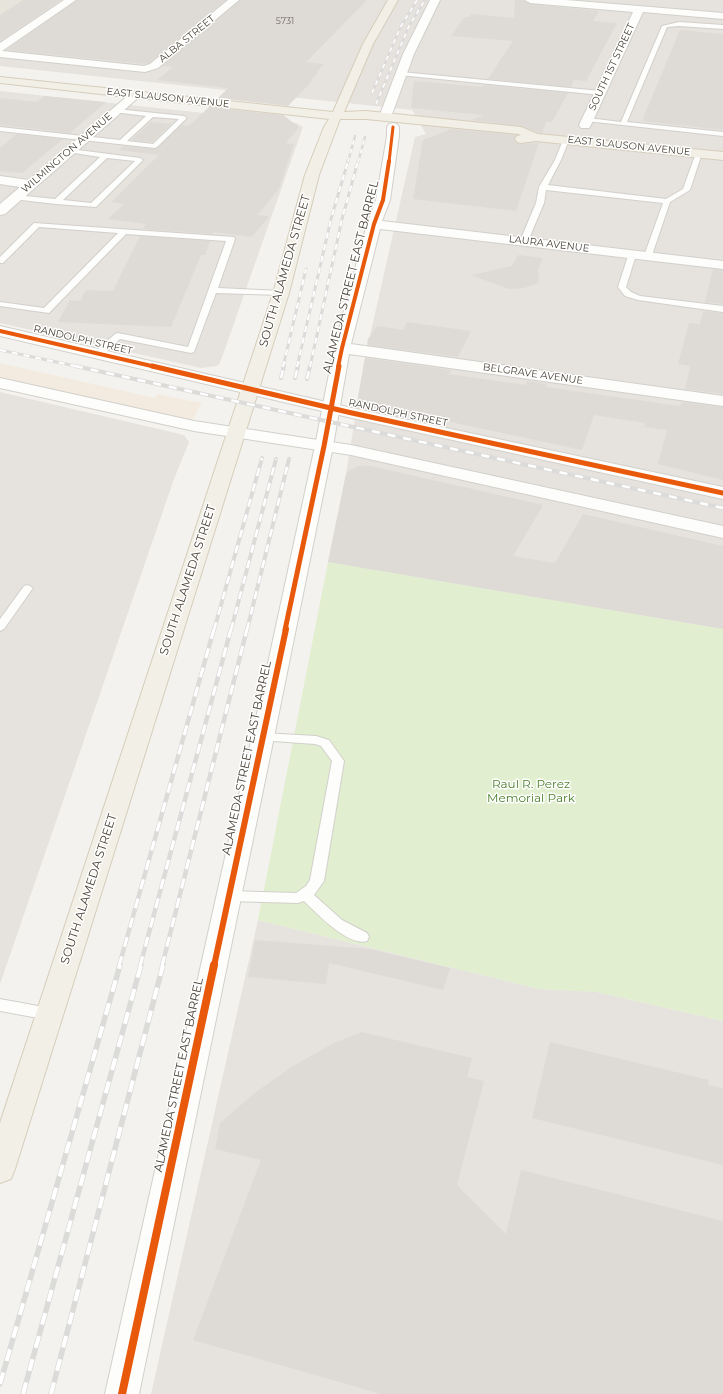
<!DOCTYPE html>
<html>
<head>
<meta charset="utf-8">
<style>
	body { margin:0 }
	canvas { display:block; background:#f4f2ee }
</style>
</head>
<body>
<canvas width="723" height="1394"></canvas>
<script>
const g = document.querySelector('canvas').getContext('2d');
g.lineJoin = 'round';
function fillPath(path, color) { g.fillStyle = color; g.fill(path, 'evenodd'); }
function strokePath(path, color, width, dash) { g.strokeStyle = color; g.lineWidth = width; g.lineCap = dash ? 'butt' : 'round'; g.setLineDash(dash || []); g.stroke(path); }
function label(font, color, halo, rows, align = 'center') {
  g.font = font + ' Montserrat,sans-serif'; g.lineWidth = 3; g.setLineDash([]); g.textBaseline = 'middle'; g.strokeStyle = halo; g.fillStyle = color; for (const [text, x, y, turn = 0] of rows) {
    g.save(); g.translate(x, y); g.rotate((+turn || 0) * Math.PI / 180); g.textAlign = isNaN(turn) ? turn : align; if (halo) g.strokeText(text, 0, 0); g.fillText(text, 0, 0); g.restore();
  }
}
fillPath(new Path2D(`
	M0,0h56l-56,28z`), '#e7e4dc');
fillPath(new Path2D(`
	M0,363l155,35 3,-4 32,7 12,1 -10,19 -192,-44z`), '#f3ebdf');
fillPath(new Path2D(`
	M56,0h667v629l-395,-67 18,-88 18,-112 51,-225 11,-3 -14,-24 -412,-44v-38z
	M0,91l296,32 7,4 -83,236 -3,3 -16,2 -201,-45z
	M0,392l184,43 5,7 -15,37 -174,505z
	M258,920l281,69 58,3 126,29v373h-572z`), '#e6e2de');
fillPath(new Path2D(`
	M328,562l395,67v392l-126,-29 -58,-3 -281,-69z`), '#e1eecf');
fillPath(new Path2D(`
	M23,0h38l-61,41v-26z
	M77,0h149l-77,63 -5,1 -138,-14z
	M240,0h127l-61,62 18,2 -8,9h2l-8,8h2l-24,25 -70,-8 10,-10 -71,-8 16,-13 -11,-1z
	M515,0h9l6,4 69,7 -6,10 24,2 -31,58 -12,-1 -3,7 -83,-8 25,-38 -62,-5 14,-19h5l1,-3 43,4z
	M680,30l43,4v96l-81,-9z
	M414,81l69,6 1,-2 84,8 -16,29h-6l-4,11 -21,-7 -50,-6 13,-5 -73,-7z
	M45,96l61,6 -36,31 -70,-8v-27l37,4z
	M209,107l74,8 16,12 -13,16 8,1 -15,45 -22,26 12,1 -17,21 -39,-5v2l-70,-5 3,-5 -38,-5 16,-15 -13,-2 48,-47 -40,-5 5,-4 32,3 25,-24 8,1z
	M151,122l20,2 -19,18 -21,-2z
	M451,129l65,6 -2,5 3,3 4,1 18,-1 -23,68 -103,-12 10,-59z
	M17,134l46,5 -41,34 -22,-2v-23z
	M140,236l70,5 -5,14h-4l-30,72 -113,-5 12,-22 10,1 6,-11 27,1z
	M518,255l25,3 -5,12 1,13 -15,5 -15,1 -38,-14 41,-9z
	M713,269l10,1v34l-18,-2z
	M703,311l20,2v81l-38,-5 5,-23 -12,-2 11,-41 11,1z
	M407,322l64,9 -13,26 -91,-12 1,-6 9,-13 26,4z
	M365,358l86,12 -2,4 77,11 1,-4 20,3 -1,3 134,19 2,-4 41,5v73l-65,-16 9,-34 -23,-3 1,-4 -51,-8 -12,35 -225,-48z
	M359,466h12l172,39 -30,51 42,7 28,-49 140,32v83l-395,-67 18,-88 4,-4z
	M255,940l114,9 81,19 -7,22 -114,-27 -3,21 -78,-7z
	M362,1032l110,26 -5,19 17,4 -27,104 49,49 15,-64 202,51v173h-342l-188,-54 68,-180 -46,-11 5,-26 36,-31 37,-26 41,-23z
	M550,1042l159,38 -1,5 15,3v77l-191,-47z`), '#dedbd6');
const service = new Path2D(`
	M679,22l44,3v4l-44,-3 -12,1 -40,95 96,10v4l-137,-15v-2l2,-1 33,4 41,-96z
	M401,72l200,19 3,2 -3,2 -202,-20v-2z
	M116,109l68,7 3,2 -30,29 -2,1 -155,-17v-4l120,13 26,-24 -32,-4v-2zM153,117l26,2 -26,25 -26,-3z
	M566,138l3,2 -8,20 -13,25 118,14 17,-10 13,-36 5,-1 1,1 -12,37 -20,12 -19,56h-3l-4,-2 19,-53 -117,-13 -2,13 -16,38 -1,2h-6l-1,-2 16,-38 3,-16 16,-27 8,-20z
	M70,149l70,9 3,2 -47,47 -40,-3 -43,-5 -1,-2 4,-2 39,4 45,-42 -32,-5v-2zM107,158l28,3 -44,42 -28,-3z
	M34,223l200,14 1,2 -17,49 63,3 4,2 -4,2 -65,-2 -22,59 -3,1 -71,-14 -19,17h-6l-1,-2 1,-2 20,-18 3,-1 70,14 38,-106 -100,-7 -77,79 -49,-7v-4l44,6 74,-75 -79,-6 -36,36h-3v-6z
	M629,253h3l4,2 -10,32 5,5 9,4 83,10v6l-85,-12 -13,-4 -7,-9z
	M28,585l5,3 -29,41 -4,2v-12l24,-33z
	M263,733l53,3 13,4 15,21 -20,120 -10,14 28,25 25,13 2,4 -2,4c-18,6 -51,-28 -63,-40l-6,2 -69,-2 -5,-1 -2,-4 2,-4 5,-1 67,2 10,-7 4,-6 22,-119 -11,-15 -6,-2 -56,-4 -2,-3 2,-3z
	M0,999l49,9 5,2 2,4 -2,4 -5,2 -49,-9z`);
const minor = new Path2D(`
	M64,0h12l-74,51 142,15 6,-2 78,-64h11l-81,68 -13,4 -145,-15v-14z
	M525,0h41l157,13v6l-80,-7 -52,113 -2,3h-8l-2,-3 54,-113 -103,-9z
	M135,92l4,1 2,2 -2,2 -134,117 -5,1v-11l20,-17 -20,-3v-8l29,4 102,-87z
	M393,123l4,1 2,3v9l-9,64 -8,21 341,40v8l-343,-40 -29,115 372,52v10l-374,-52 -16,92 -59,291 -135,657h-34l147,-657 63,-291 19,-98 33,-124 9,-24 11,-64v-9l2,-3z`);
const tertiary = new Path2D(`
	M430,0h10l-26,54 -23,63 -2,3h-8l-2,-3 24,-63z
	M0,326l352,82 371,79v12l-371,-81 -352,-82z
	M0,378l194,43 157,24 372,81v12l-372,-83 -157,-24 -194,-43z`);
const primary = new Path2D(`
	M388,0h10l-25,44 -29,68 22,-1 155,16 17,7 185,18v8l-187,-19 -15,2 -4,-1 -2,-3 2,-3 4,-1 -2,-1 -153,-15h-26l-21,56 -30,118 -274,876 -4,10 -11,4v-60l273,-830 32,-118 19,-48 5,-8 -329,-36v-6l333,35 30,-68z`);
strokePath(service, '#d2d0cb', 2);
strokePath(minor, '#d2d0cb', 2);
strokePath(tertiary, '#d2d0cb', 2);
strokePath(primary, '#d6cebb', 2);
fillPath(service, '#fdfdfc');
fillPath(minor, '#fdfdfc');
fillPath(tertiary, '#fdfdfc');
fillPath(primary, '#f2efe6');
const railFar4 = new Path2D(`
	M372,93l29,-67 16,-26
	M376,104l33,-78 16,-26
	M348,162l7,-26
	M358,162l7,-25`);
const railFar3 = new Path2D(`
	M0,350l80,17
	M283,367l23,-98
	M297,367l34,-148 17,-58
	M310,367l32,-148 16,-58`);
const railFar2 = new Path2D(`
	M75,366l648,142
	M281,378l3,-12
	M295,378l3,-12
	M307,379l3,-13
	M214,630l48,-172
	M231,630l45,-171
	M247,630l42,-171`);
const railFar1 = new Path2D(`
	M119,966l95,-337
	M140,966l91,-337
	M162,966l85,-337`);
const rail = new Path2D(`
	M0,1384l120,-419
	M23,1394l118,-429
	M51,1394l112,-429`);
strokePath(railFar4, '#dbdbda', 2.5);
strokePath(railFar3, '#dbdbda', 3);
strokePath(railFar2, '#dbdbda', 4);
strokePath(railFar1, '#dbdbda', 4.5);
strokePath(rail, '#dbdbda', 5.5);
strokePath(railFar4, '#fff', 1.5, [4.5]);
strokePath(railFar3, '#fff', 2, [6]);
strokePath(railFar2, '#fff', 2.5, [8]);
strokePath(railFar1, '#fff', 3, [10]);
strokePath(rail, '#fff', 4, [12]);
strokePath(new Path2D(`
	M389,162l4,-35`), '#e8590c', 3);
strokePath(new Path2D(`
	M0,331l156,36
	M338,367l4,-19 32,-124 9,-24 6,-39`), '#e8590c', 4);
strokePath(new Path2D(`
	M152,366l200,47 371,80
	M285,630l39,-184 15,-80`), '#e8590c', 5);
strokePath(new Path2D(`
	M214,966l72,-337`), '#e8590c', 6);
strokePath(new Path2D(`
	M122,1394l92,-429`), '#e8590c', 8);
label('9px', '#706a61', null, [
	["5731",285,21]
]);
label('10px', '#4b4439', '#fff', [
	["ALBA STREET",187,39,-39],
	["SOUTH 1ST STREET",612,67,-65],
	["EAST SLAUSON AVENUE",168,98,6],
	["EAST SLAUSON AVENUE",629,146,6],
	["WILMINGTON AVENUE",67,153,-41],
	["LAURA AVENUE",549,244,7],
	["RANDOLPH STREET",83,340,13],
	["BELGRAVE AVENUE",533,374,8],
	["RANDOLPH STREET",398,413,12]
]);
label('12px', '#4b4439', '#fff', [
	["SOUTH ALAMEDA STREET",285,271,-74],
	["ALAMEDA STREET EAST BARREL",351,277,-76],
	["SOUTH ALAMEDA STREET",188,580,-72],
	["ALAMEDA STREET EAST BARREL",247,758,-78],
	["SOUTH ALAMEDA STREET",89,889,-72],
	["ALAMEDA STREET EAST BARREL",179,1075,-78]
]);
label('12px', '#4a7f2a', '#fff', [
	["Raul R. Perez",531,784],
	["Memorial Park",531,798]
]);
</script>
</body>
</html>
